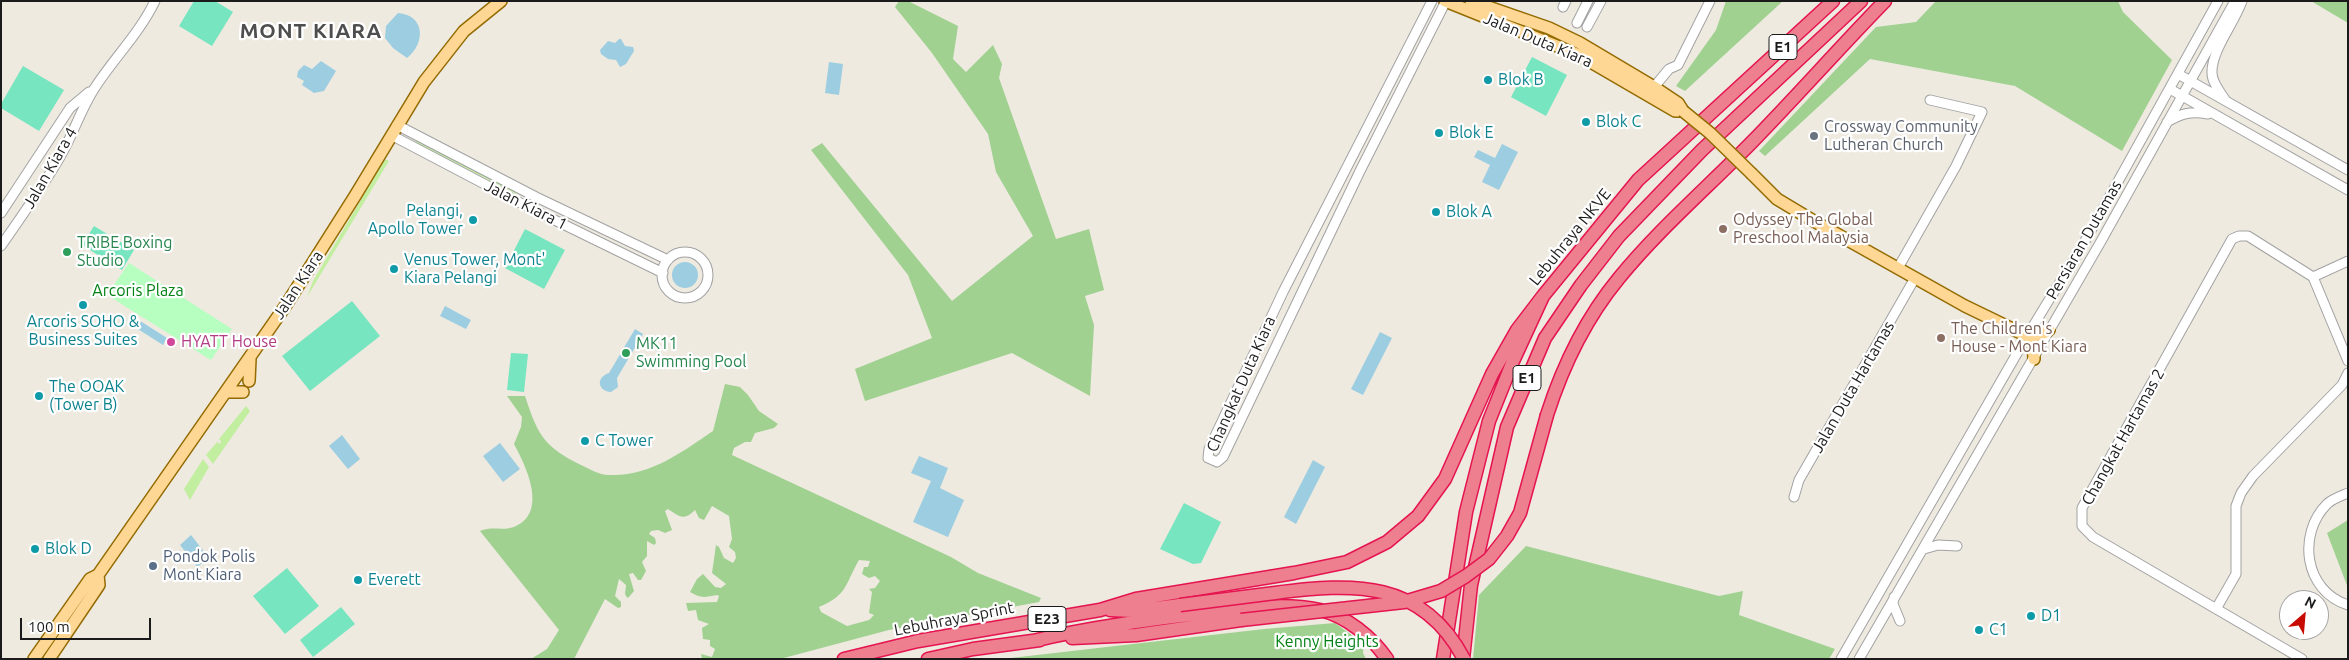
<!DOCTYPE html>
<html>
<head>
<meta charset="utf-8">
<style>
	body { margin:0 }
	#map { position:relative; width:2349px; height:660px; overflow:hidden; background:#eeeae0; font-family:Ubuntu,sans-serif }
	canvas { display:block }
	.frame { position:absolute; inset:0; border:2px solid #1b1b1b; pointer-events:none }
	.north { position:absolute; left:2279px; top:590px; width:50px; height:50px; box-sizing:border-box; background:#fff; border:1px solid #a4a4a4; border-radius:50%; rotate:27deg; font-size:14px; font-weight:700; line-height:20px; text-align:center; color:#1b1b1b }
	.north::after { content:''; display:block; margin:auto; width:18px; height:22px; background:#c70b00; clip-path:polygon(50% 0,100% 100%,50% 72%,0 100%) }
	.scale { position:absolute; left:20px; top:618px; width:131px; height:22px; box-sizing:border-box; border:2px solid #1b1b1b; border-top:0; padding-left:6px; font-size:15px; line-height:18px; white-space:nowrap; color:#1b1b1b; -webkit-text-stroke:4px #fff; paint-order:stroke }
</style>
</head>
<body>
<div id="map">
<canvas width="2349" height="660"></canvas>
<div class="frame"></div>
<div class="north">N</div>
<div class="scale">100 m</div>
</div>
<script>
const g = document.querySelector('canvas').getContext('2d');
g.lineJoin = 'round';
function fillPath(path, color) { g.fillStyle = color; g.fill(path, 'evenodd'); }
function strokePath(path, color, width, dash) { g.strokeStyle = color; g.lineWidth = width; g.lineCap = dash ? 'butt' : 'round'; g.setLineDash(dash || []); g.stroke(path); }
function label(font, color, halo, rows, align = 'center') {
  g.font = font + ' Ubuntu,sans-serif'; g.lineWidth = 4.5; g.setLineDash([]); g.textBaseline = 'middle'; g.strokeStyle = halo; g.fillStyle = color; for (const [text, x, y, turn = 0] of rows) {
    g.save(); g.translate(x, y); g.rotate((+turn || 0) * Math.PI / 180); g.textAlign = isNaN(turn) ? turn : align; if (halo) g.strokeText(text, 0, 0); g.fillText(text, 0, 0); g.restore();
  }
}
fillPath(new Path2D(`
	M417,138l101,51 -2,5 -101,-52z
	M385,159l4,2 -82,136 6,-16z
	M246,406l4,5 -37,53 -7,-9 11,-13 3,2 1,-3 -2,-2z
	M203,459l6,8 -19,33 -6,-11z`), '#c2eea0');
fillPath(new Path2D(`
	M899,1h9l50,25 -5,33 13,13 27,-27 9,19 -3,14 57,161 33,-10 15,61 -19,6 9,29 -4,71 -78,-43 -147,48 -10,-32 77,-31 -24,-63 -97,-125 11,-7 130,158 81,-65 -37,-64 -8,-38 -56,-81 -37,-46z
	M1726,1h57l-98,90 -9,-5 40,-56z
	M1936,1h182l5,11 49,48 -50,91 -107,-65 -145,-27 -105,97 -6,-5 117,-124 40,-5z
	M2311,1h37v22z
	M725,384l15,3 8,8 11,16 19,13 -4,4 -19,5 -4,9h-6l-11,6 -2,7 219,102 27,16 63,25 -2,4 -150,28 -109,29h-78l-1,-5 11,3 3,-8 -5,-3v-6l-7,-1 -1,-11 7,-4 -11,-4 -2,-10 -8,1 -2,-8 31,-1 2,-6 -2,-1c-12,2 -15,4 -27,-3l7,-13 6,-5 12,13 6,1 5,-4 -14,-11 4,-28 3,2 5,11 9,5 3,-5 -1,-6 -6,-5 3,-8 -3,-23 -17,-10 -8,14 -5,-2 -4,-8c-11,11 -15,7 -27,-1l-3,2 7,19 -7,3 -7,-3 -7,1 -2,3 6,4 1,5 -2,2 -7,-4v15l-5,6 4,9 -5,9h-3l-5,-7 -4,1 5,17 -6,7c-5,-4 -2,-7 -2,-13l-7,-6 -4,17 6,6v5l-3,1 -13,-9 -31,60h-43l16,-10 12,-19 -79,-99c12,-5 22,0 34,-4 35,-14 12,-61 0,-83l7,-17 1,-10 -15,-21h18c12,36 17,49 52,67 9,4 21,12 32,12 40,2 73,-23 104,-44zM859,560l11,1 -2,6h-4l-2,7 7,4 6,-2 5,5 -5,7 -6,1 3,3 -3,21 5,2 -5,5 -22,6 -26,-14 -2,-5c29,-12 26,-23 40,-47z
	M2348,520v68l-21,-55z
	M1526,546l193,50 24,-5 -4,24 96,34 -6,10h-356l6,-64z
	M1335,623l29,21 -1,9 3,6h-364l262,-30z`), '#a0d191');
fillPath(new Path2D(`
	M129,263l103,66 -21,31 -104,-65z`), '#b7fec1');
fillPath(new Path2D(`
	M194,1h21l18,11 -21,34 -33,-20z
	M1532,57l35,18 -21,41 -35,-19z
	M23,66l41,24 -25,41 -38,-23v-4z
	M94,226l40,24 -12,20 -40,-25z
	M525,229l40,21 -21,39 -39,-21z
	M352,301l28,35 -70,55 -28,-35z
	M511,353l17,1 -4,38 -17,-2z
	M1184,503l37,19 -20,41 -8,1 -33,-15z
	M287,568l32,38 -34,28 -32,-38z
	M341,607l14,17 -42,33 -13,-17z`), '#76e5c0');
fillPath(new Path2D(`
	M398,13c27,2 28,30 9,45l-14,-10 -8,-10 1,-12z
	M619,39h2l4,7 8,1 1,4 -8,13 -6,3 -4,-7 -8,-1 -7,-5 -1,-4 8,-9 7,2z
	M321,61l15,10 -12,20 -10,2 -12,-8 2,-4 -7,-4 1,-6 6,-6 8,4z
	M829,62l14,2 -4,31 -14,-2z
	M1502,144l16,8 -19,38 -17,-8 8,-17 -16,-8 4,-7 17,8z
	M672 275a13 13 0 1 1 26 0a13 13 0 1 1-26 0Z
	M445,306l26,14 -5,9 -26,-13z
	M134,317l33,21 -4,7 -33,-21z
	M635,329l8,5 -26,44 1,9 -7,5c-14,-1 -15,-15 -2,-19z
	M1380,332l12,6 -29,57 -12,-6z
	M342,435l18,24 -12,10 -19,-23z
	M500,443l20,26 -17,13 -20,-26z
	M919,456l29,12 -8,20 24,12 -16,37 -35,-15 18,-41 -20,-8z
	M1313,460l12,7 -29,57 -12,-7z
	M191,535l18,23 -12,9 -17,-22z`), '#9ccde0');
const minor = new Path2D(`
	M1432,1l-149,291 -74,157 -1,9 9,4 6,-5 137,-286 86,-170
	M1563,7l3,-6
	M1577,23l11,-22
	M1587,27l14,-26
	M2178,74l170,96
	M1654,87l15,-18 9,-4 32,-64
	M2170,89l178,101
	M2226,101c-5,-8 -14,-18 -14,-28 -1,-22 23,-51 30,-72
	M2167,122c15,-9 24,-11 41,-8
	M397,125l139,72 132,63
	M391,135l139,73 133,65
	M1,213l69,-105 19,-16
	M1,246c20,-29 41,-58 59,-89 13,-22 20,-46 34,-68 19,-30 45,-55 61,-88
	M662 275a23 23 0 1 1 46 0a23 23 0 1 1-46 0Z
	M1898,268l58,-102 26,-54 -52,-12
	M2313,277l35,84
	M2348,493c-7,3 -16,6 -21,11 -30,30 -23,87 21,101
	M1794,497l5,-17 116,-202
	M1924,549l14,-4 19,1
	M1894,597l-1,7 7,17
	M2216,609l20,-35v-68l5,-13 12,-17 89,-91 6,-12
	M1841,659l186,-323 58,-95 133,-240
	M1859,659l241,-416 135,-242
	M2302,659l-209,-122 -11,-11v-18l150,-269 7,-3h9l65,41 35,-16`);
const major = new Path2D(`
	M1445,1l132,53 98,57h8
	M1471,1l78,27 31,15 74,44 24,16 5,8
	M1752,174l25,25 35,21 153,86 62,30 6,7 1,16
	M2027,336l15,-2 7,-4
	M249,381l1,-22
	M226,392h17
	M34,659l56,-80 8,-4 188,-270 69,-109 69,-114 40,-51 37,-30
	M49,659l50,-74 -1,-10`);
const highway = new Path2D(`
	M1547,415c16,-50 39,-97 72,-137 40,-49 89,-91 133,-136 45,-46 88,-95 133,-141
	M1110,610l23,1 47,-6
	M1072,638l64,-3 105,-15
	M1033,641c57,-14 115,-21 173,-28 38,-4 76,-11 114,-3 26,6 52,27 67,49
	M844,659l74,-18 182,-31 36,-11 158,-26 53,-11 40,-20 31,-26 27,-37 47,-105 25,-44 26,-34
	M928,659l45,-10 67,-9
	M1443,659l23,-147 23,-91 24,-60 30,-65 95,-116 195,-179
	M1463,659l8,-74 36,-158 38,-89 36,-53 38,-49 83,-86 159,-149`);
strokePath(minor, '#a2a2a2', 11);
strokePath(major, '#936b00', 14);
strokePath(highway, '#e51450', 15);
strokePath(minor, '#fff', 9);
strokePath(major, '#ffd794', 11);
strokePath(highway, '#ee7f8e', 12);
const majorBridge = new Path2D(`
	M1683,111l27,22 42,41`);
const highwayBridge = new Path2D(`
	M1180,605c31,-4 63,-8 95,-12 78,-10 147,-14 189,66
	M1241,620l163,-18 37,-11 25,-15 23,-17 18,-23 13,-23 27,-98`);
strokePath(majorBridge, '#936b00', 14, []);
strokePath(highwayBridge, '#e51450', 15, []);
strokePath(majorBridge, '#ffd794', 11);
strokePath(highwayBridge, '#ee7f8e', 12);
for (const [x, y, r, color] of [
	[1488,80,5,"#0f9aa8"],
	[1586,122,5,"#0f9aa8"],
	[1439,133,5,"#0f9aa8"],
	[1814,136,5,"#6b7280"],
	[1436,212,5,"#0f9aa8"],
	[473,220,5,"#0f9aa8"],
	[1723,229,5,"#8d6e63"],
	[67,252,5,"#2e9e5b"],
	[394,269,5,"#0f9aa8"],
	[83,305,5,"#0f9aa8"],
	[1941,338,5,"#8d6e63"],
	[171,342,5,"#d1479c"],
	[626,353,5,"#2e9e5b"],
	[39,396,5,"#0f9aa8"],
	[585,441,5,"#0f9aa8"],
	[35,549,5,"#0f9aa8"],
	[153,566,5,"#5c6f8a"],
	[358,580,5,"#0f9aa8"],
	[2031,616,5,"#0f9aa8"],
	[1979,630,5,"#0f9aa8"]
]) { const dot = new Path2D(); dot.arc(x, y, r, 0, 2 * Math.PI); g.fillStyle = color; g.fill(dot); strokePath(dot, '#fff', 2); }
for (const [x, y, w] of [
	[1783,47,28],
	[1527,378,28],
	[1047,619,38]
]) { const box = new Path2D(); box.roundRect(x - w / 2, y - 12.5, w, 25, 4); g.fillStyle = '#fff'; g.fill(box); strokePath(box, '#1b1b1b', 1); }
label('bold 15px', '#1b1b1b', null, [
	["E1",1783,47],
	["E1",1527,378],
	["E23",1047,619]
]);
label('16px', '#1b1b1b', '#fff', [
	["Jalan Duta Kiara",1538,40,23],
	["Jalan Kiara 4",50,168,-60],
	["Jalan Kiara 1",526,205,27],
	["Lebuhraya NKVE",1570,237,-51],
	["Persiaran Dutamas",2084,240,-60],
	["Jalan Kiara",298,285,-57],
	["Changkat Duta Kiara",1241,384,-66],
	["Jalan Duta Hartamas",1853,387,-60],
	["Changkat Hartamas 2",2123,437,-61],
	["Lebuhraya Sprint",954,619,-11]
]);
label('16px', '#0d838f', '#fff', [
	["Blok B",1498,80],
	["Blok C",1596,122],
	["Blok E",1449,133],
	["Pelangi,",463,211,"right"],
	["Apollo Tower",463,229,"right"],
	["Blok A",1446,212],
	["Venus Tower, Mont'",404,260],
	["Kiara Pelangi",404,278],
	["Arcoris SOHO &",83,322,"center"],
	["Business Suites",83,340,"center"],
	["The OOAK",49,387],
	["(Tower B)",49,405],
	["C Tower",595,441],
	["Blok D",45,549],
	["Everett",368,580],
	["D1",2041,616],
	["C1",1989,630]
], 'left');
label('16px', '#5b616d', '#fff', [
	["Crossway Community",1824,127],
	["Lutheran Church",1824,145]
], 'left');
label('16px', '#785e54', '#fff', [
	["Odyssey The Global",1733,220],
	["Preschool Malaysia",1733,238],
	["The Children's",1951,329],
	["House - Mont Kiara",1951,347]
], 'left');
label('16px', '#27864d', '#fff', [
	["TRIBE Boxing",77,243],
	["Studio",77,261],
	["MK11",636,344],
	["Swimming Pool",636,362]
], 'left');
label('16px', '#028114', '#fff', [
	["Arcoris Plaza",138,291],
	["Kenny Heights",1327,642]
]);
label('16px', '#b23c85', '#fff', [
	["HYATT House",181,342]
], 'left');
label('16px', '#4e5e75', '#fff', [
	["Pondok Polis",163,557],
	["Mont Kiara",163,575]
], 'left');
g.letterSpacing = '1px';
label('bold 21px', '#4e4e4e', '#fff', [
	["MONT KIARA",311,31]
]);
g.letterSpacing = '0px';
</script>
</body>
</html>
